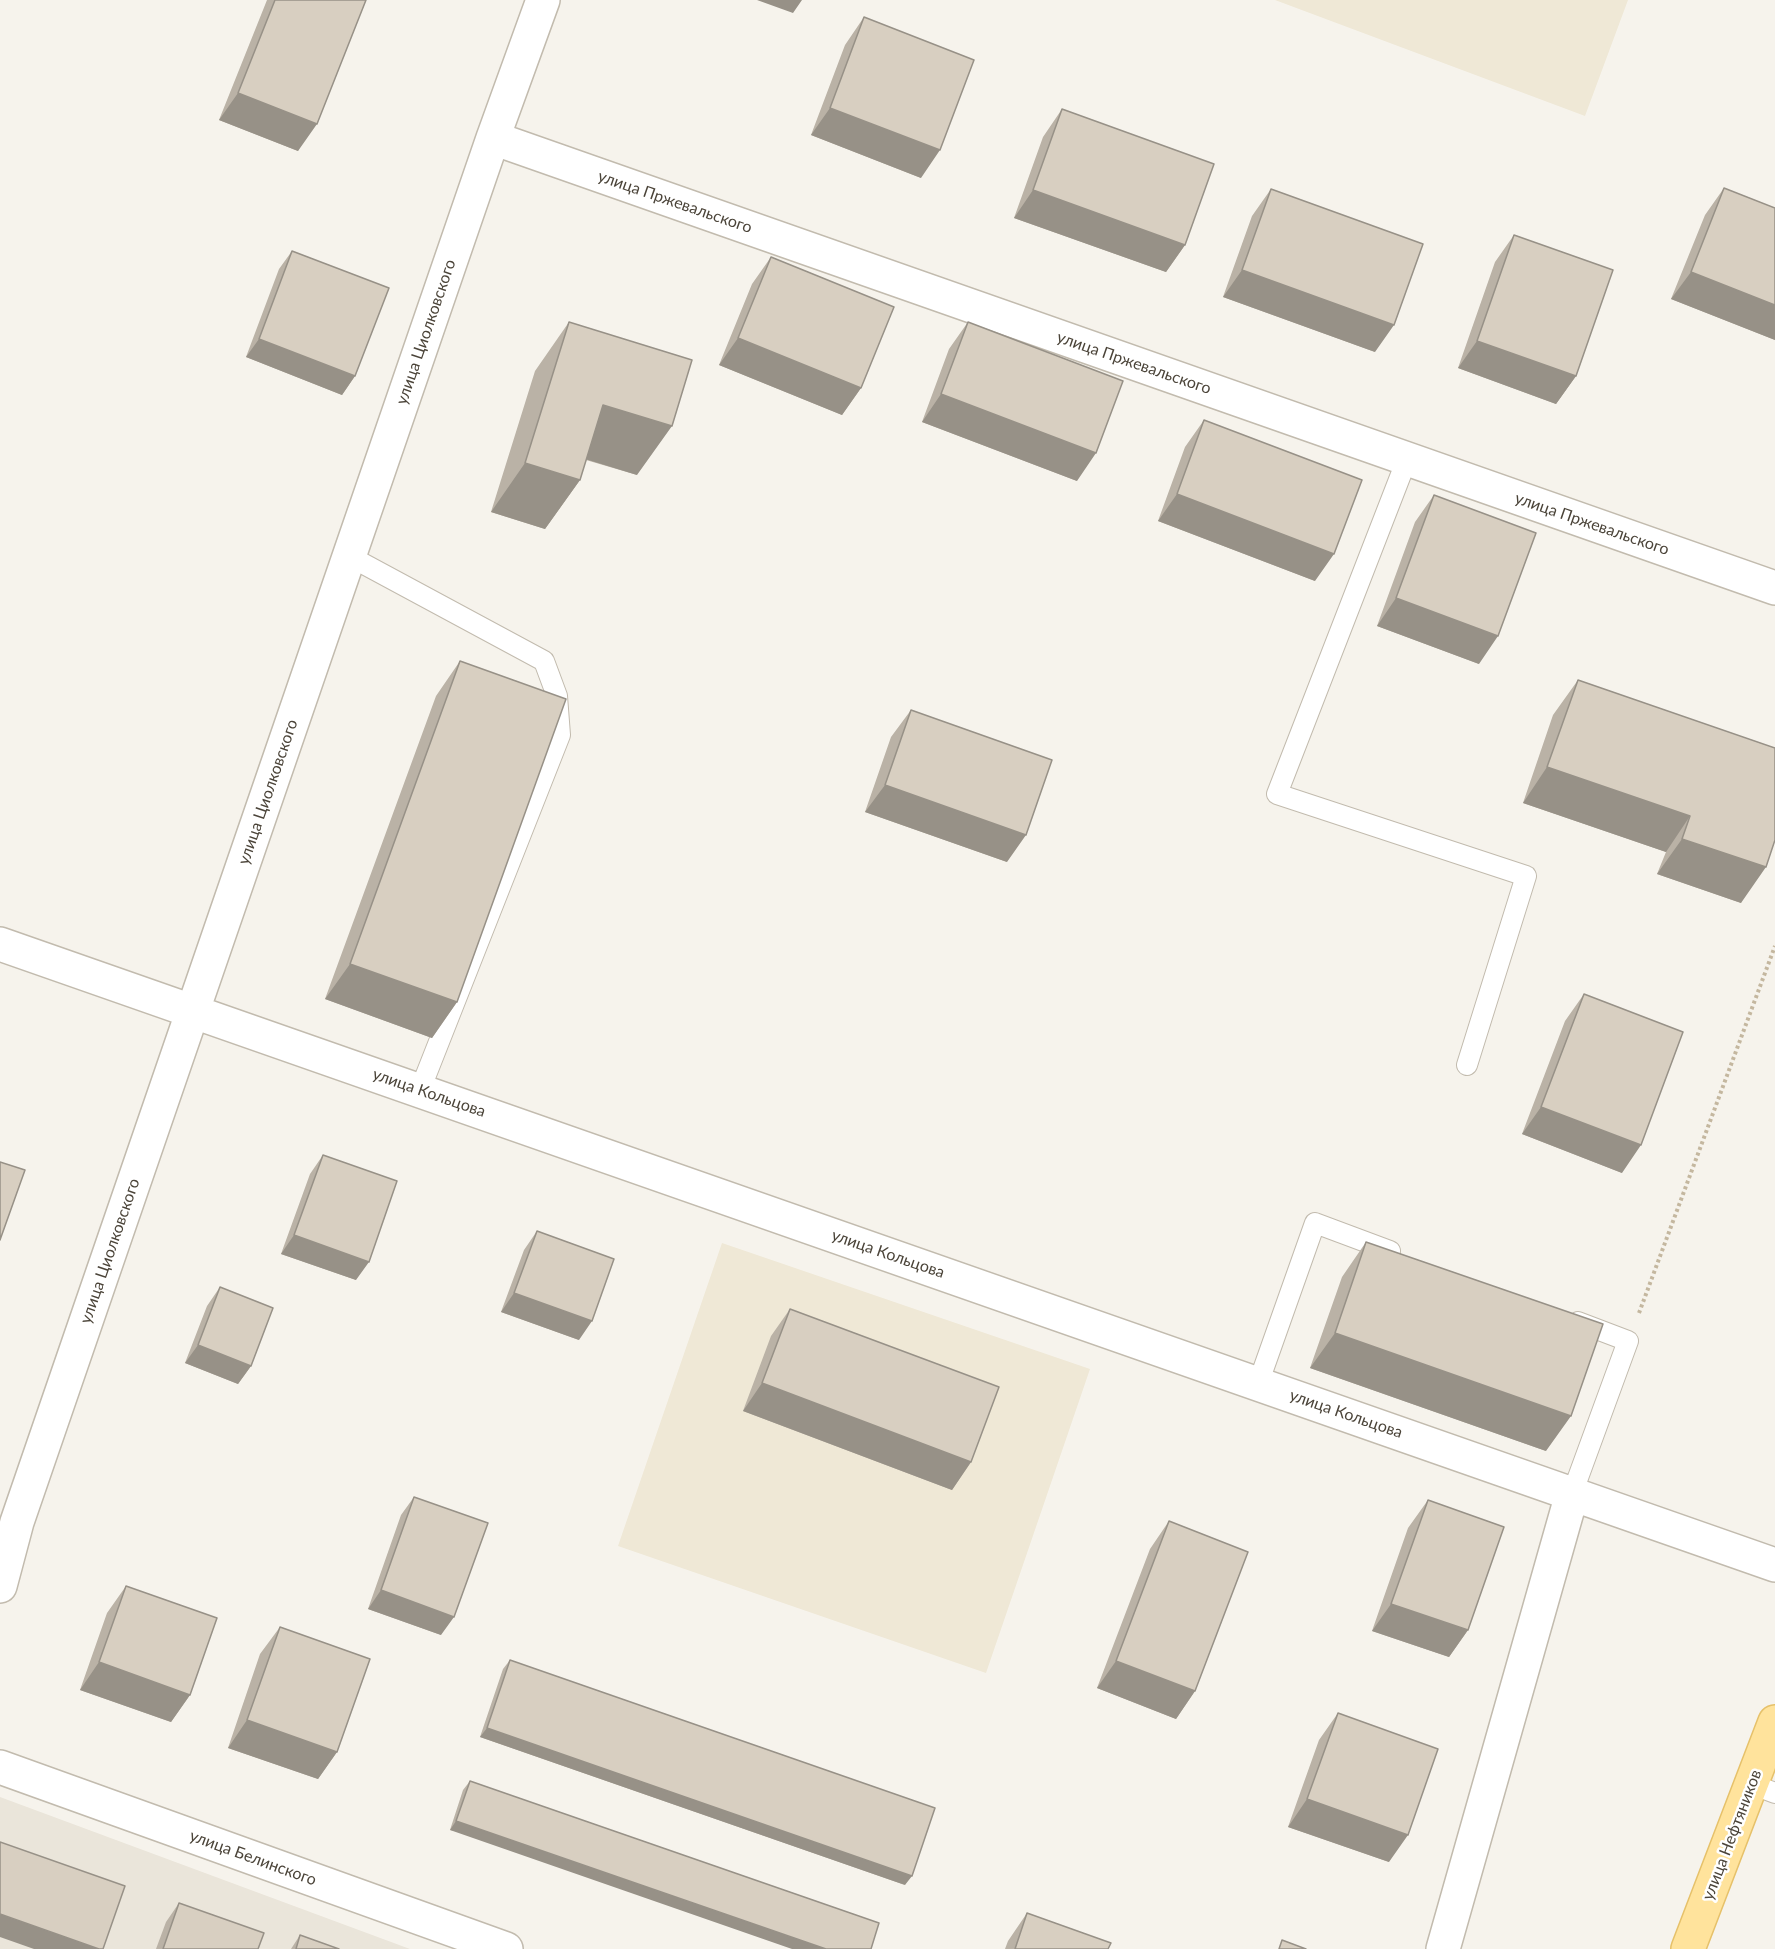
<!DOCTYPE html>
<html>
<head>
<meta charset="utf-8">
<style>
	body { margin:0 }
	canvas { display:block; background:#f6f3ec }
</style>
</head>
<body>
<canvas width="1775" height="1949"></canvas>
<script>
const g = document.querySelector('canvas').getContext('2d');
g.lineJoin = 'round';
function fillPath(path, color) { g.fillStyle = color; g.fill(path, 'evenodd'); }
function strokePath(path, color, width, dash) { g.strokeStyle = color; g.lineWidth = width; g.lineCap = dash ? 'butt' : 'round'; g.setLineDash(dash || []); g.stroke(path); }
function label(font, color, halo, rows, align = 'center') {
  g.font = font + ' Lato,sans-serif'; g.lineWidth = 5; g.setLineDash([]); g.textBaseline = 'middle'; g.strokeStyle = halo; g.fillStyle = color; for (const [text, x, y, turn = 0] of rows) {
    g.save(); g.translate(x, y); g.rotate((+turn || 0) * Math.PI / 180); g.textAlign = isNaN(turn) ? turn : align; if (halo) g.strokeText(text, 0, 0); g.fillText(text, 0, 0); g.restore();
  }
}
fillPath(new Path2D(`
	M0,1797l410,152h-410z`), '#eae5da');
fillPath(new Path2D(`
	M1275,0h353l-43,116z
	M722,1243l368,126 -104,304 -368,-127z`), '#efe8d6');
const lane = new Path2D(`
	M1407,459l-130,335 249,82 -59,189
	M349,556l195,105 13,35 3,39 -140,355
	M1258,1384l57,-161 75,28
	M1572,1494l56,-153 -50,-19
	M1751,1784l24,9`);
const street = new Path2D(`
	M493,138l1282,450
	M0,944l1775,621
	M0,1586l17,-64 476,-1384 50,-138
	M0,1767l506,182
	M1443,1949l129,-455`);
const primary = new Path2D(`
	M1688,1949l87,-227`);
strokePath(lane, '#c2bbae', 22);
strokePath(street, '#c2bbae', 36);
strokePath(primary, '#e6c16a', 36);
strokePath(new Path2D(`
	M1639,1313l136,-367`), '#c4b79f', 4, [3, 3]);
strokePath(lane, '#fff', 20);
strokePath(street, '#fff', 33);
strokePath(primary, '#ffe39c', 33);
fillPath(new Path2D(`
	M267,0h99l-68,151 -79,-31z
	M864,17l57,161 -110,-43 34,-90z
	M1062,109l123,136 -19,27 -152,-54 29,-81z
	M1724,188l51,20v132l-104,-41 34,-84z
	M1271,189l104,163 -152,-55 29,-81z
	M1514,235l62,141 -20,28 -98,-36 37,-106z
	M292,251l63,125 -13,19 -96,-38 33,-88z
	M771,257l90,131 -19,27 -123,-50 33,-81z
	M569,322l68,153 -51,-15 -6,20 -35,49 -54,-17 44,-141z
	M968,322l109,159 -155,-59 27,-73z
	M1204,420l111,161 -157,-60 27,-74z
	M1434,495l45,169 -102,-38 38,-104z
	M460,661l-3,341 -25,36 -107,-39 111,-303z
	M1578,680l197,68 -34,155 -84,-29 9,-22 -143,-49 30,-88z
	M911,710l96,152 -142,-50 26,-75z
	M1584,994l38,179 -100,-39 43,-113z
	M323,1155l33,125 -75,-26 29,-80z
	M537,1231l42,109 -78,-28 23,-62z
	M1366,1242l180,209 -236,-83 32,-91z
	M220,1287l31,79 -13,18 -53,-21 22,-57z
	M790,1309l181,153 -19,28 -209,-79 28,-75z
	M414,1497l27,138 -73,-26 33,-94z
	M1428,1500l40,130 -19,27 -77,-26 36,-103z
	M1169,1521l26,170 -19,28 -79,-31 53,-139z
	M126,1586l64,109 -19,27 -91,-32 27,-77z
	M280,1627l57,125 -19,27 -90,-31 32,-94z
	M510,1660l395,225 -425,-148 23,-68z
	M1338,1713l51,149 -101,-35 31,-87z
	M470,1781l409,142 -429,-93 13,-40z
	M179,1903l79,46h-102l10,-27z
	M1027,1913l81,36h-103l3,-8z
	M300,1935l39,14h-48z`), '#bab2a6');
fillPath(new Path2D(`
	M757,0h45l-9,13z
	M238,93l79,31 -19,27 -79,-31z
	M830,108l110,42 -19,28 -110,-43z
	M1033,190l152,55 -19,27 -152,-54z
	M1242,270l152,55 -19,27 -152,-55z
	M1691,272l84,33v35l-104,-41z
	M738,338l123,50 -19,27 -123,-50z
	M259,339l96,37 -13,19 -96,-38z
	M1477,341l99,35 -20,28 -98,-36z
	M941,394l155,59 -19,28 -155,-59z
	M603,405l69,21 -35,49 -68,-21z
	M525,463l55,17 -35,49 -54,-17z
	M1177,494l157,60 -19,27 -157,-60z
	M1396,598l102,38 -19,28 -102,-38z
	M1547,767l143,49 -24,36 -143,-49z
	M885,785l141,50 -19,27 -142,-50z
	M1682,839l84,28 -25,36 -84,-29z
	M350,964l107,38 -25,36 -107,-39z
	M1541,1107l100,38 -19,28 -100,-39z
	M294,1235l75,27 -13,18 -75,-26z
	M514,1293l78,28 -13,19 -78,-28z
	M1335,1333l236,83 -25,35 -236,-83z
	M198,1345l53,21 -13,18 -53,-21z
	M762,1383l209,79 -19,28 -209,-79z
	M381,1590l73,27 -13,18 -73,-26z
	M1391,1604l77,26 -19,27 -77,-26z
	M1116,1661l79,30 -19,28 -79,-31z
	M99,1662l91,33 -19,27 -91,-32z
	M247,1720l90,32 -19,27 -90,-31z
	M487,1728l425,148 -7,9 -425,-148z
	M1307,1799l101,36 -19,27 -101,-35z
	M456,1821l370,128h-34l-342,-119z
	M0,1914l99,35h-65l-34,-12z`), '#979187');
const building = new Path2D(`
	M275,0h91l-49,124 -79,-31z
	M864,17l110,43 -34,90 -110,-42z
	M1062,109l152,55 -29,81 -152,-55z
	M1724,188l51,20v97l-84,-33z
	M1271,189l152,55 -29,81 -152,-55z
	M1514,235l99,35 -37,106 -99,-35z
	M292,251l97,37 -34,88 -96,-37z
	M771,257l123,50 -33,81 -123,-50z
	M569,322l123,38 -20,66 -69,-21 -23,75 -55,-17z
	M968,322l155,59 -27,72 -155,-59z
	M1204,420l158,60 -28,74 -157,-60z
	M1434,495l102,38 -38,103 -102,-38z
	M460,661l106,38 -109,303 -107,-38z
	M1578,680l197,68v92l-9,27 -84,-28 8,-23 -143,-49z
	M911,710l141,50 -26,75 -141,-50z
	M1584,994l99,38 -42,113 -100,-38z
	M323,1155l74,26 -28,81 -75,-27z
	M0,1162l25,8 -25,70z
	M537,1231l77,28 -22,62 -78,-28z
	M1366,1242l237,82 -32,92 -236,-83z
	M220,1287l53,21 -22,58 -53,-21z
	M790,1309l209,78 -28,75 -209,-79z
	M414,1497l74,26 -34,94 -73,-27z
	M1428,1500l76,27 -36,103 -77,-26z
	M1169,1521l79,31 -53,139 -79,-30z
	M126,1586l91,32 -27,77 -91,-33z
	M280,1627l90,32 -33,93 -90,-32z
	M510,1660l425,148 -23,68 -425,-148z
	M1338,1713l100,36 -30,86 -101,-36z
	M470,1781l409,142 -8,26h-45l-370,-128z
	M0,1842l125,44 -22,63h-4l-99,-35z
	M179,1903l85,30 -6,16h-95z
	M1027,1913l84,30 -3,6h-93z
	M300,1935l39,14h-43z
	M1282,1940l24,9h-27z`);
fillPath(building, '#d8cfc1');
strokePath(building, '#979187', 1.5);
label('16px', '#4b4439', '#fff', [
	["улица Пржевальского",675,202,19],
	["улица Циолковского",426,332,-71],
	["улица Пржевальского",1134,363,19],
	["улица Пржевальского",1592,524,19],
	["улица Циолковского",268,792,-71],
	["улица Кольцова",429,1093,19],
	["улица Циолковского",110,1251,-71],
	["улица Кольцова",888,1254,19],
	["улица Кольцова",1346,1414,19],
	["улица Нефтяников",1732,1835,-69],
	["улица Белинского",253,1858,20]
]);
</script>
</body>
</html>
